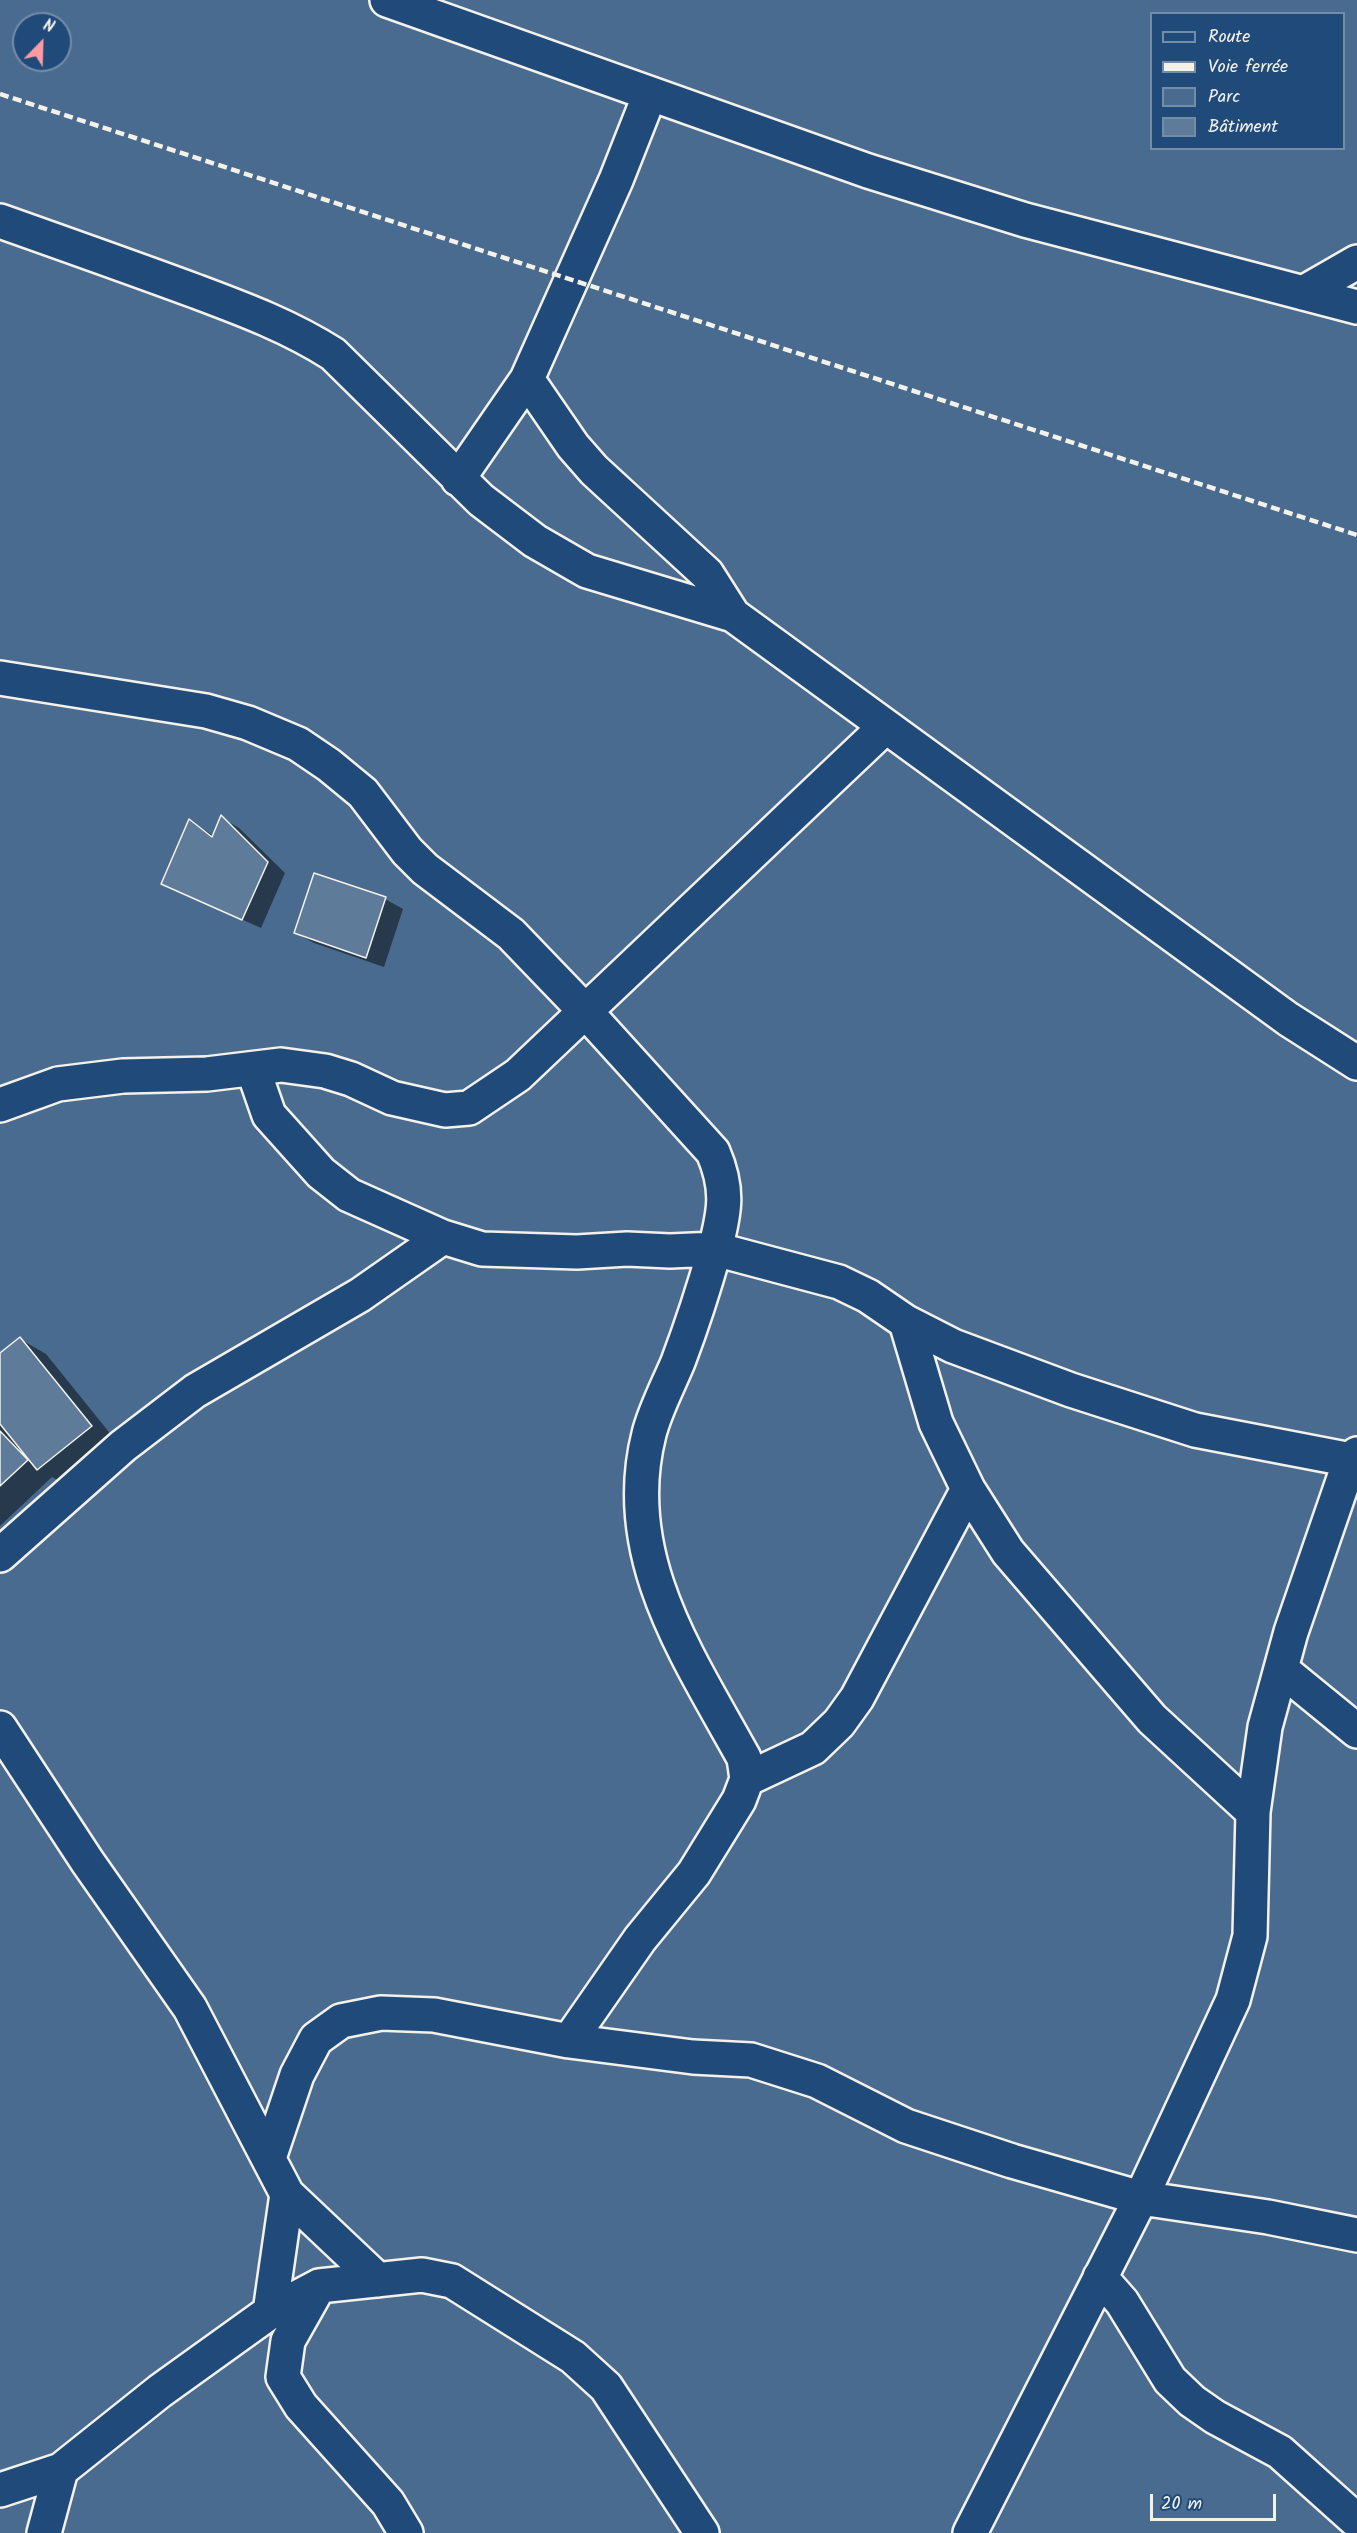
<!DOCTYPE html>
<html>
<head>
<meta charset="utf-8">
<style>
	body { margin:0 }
	#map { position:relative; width:1357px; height:2533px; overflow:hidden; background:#2c5481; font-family:Kalam,sans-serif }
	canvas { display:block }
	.legend { position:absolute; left:1150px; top:12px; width:195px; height:138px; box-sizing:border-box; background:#1f4a7a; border:2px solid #748da6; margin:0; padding:8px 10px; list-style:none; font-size:18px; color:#f4f1e8 }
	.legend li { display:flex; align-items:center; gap:12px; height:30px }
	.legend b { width:30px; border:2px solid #748da6 }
	.north { position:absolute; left:12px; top:12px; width:60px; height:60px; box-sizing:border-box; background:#1f4a7a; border:2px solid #748da6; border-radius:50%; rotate:23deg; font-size:16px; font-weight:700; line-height:24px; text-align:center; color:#f4f1e8 }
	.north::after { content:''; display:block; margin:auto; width:21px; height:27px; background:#ff9aa2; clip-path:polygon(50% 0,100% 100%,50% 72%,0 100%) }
	.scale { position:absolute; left:1150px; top:2494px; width:126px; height:27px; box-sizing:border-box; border:3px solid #f4f1e8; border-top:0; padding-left:8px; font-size:18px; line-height:21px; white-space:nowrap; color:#f4f1e8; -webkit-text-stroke:4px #1f4a7a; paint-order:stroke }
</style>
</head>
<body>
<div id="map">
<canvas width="1357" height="2533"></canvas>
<ul class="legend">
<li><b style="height:8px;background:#1f4a7a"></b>Route</li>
<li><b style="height:8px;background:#f4f1e8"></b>Voie ferrée</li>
<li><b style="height:16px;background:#496b90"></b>Parc</li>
<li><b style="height:16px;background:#5e7b9a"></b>Bâtiment</li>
</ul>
<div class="north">N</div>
<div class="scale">20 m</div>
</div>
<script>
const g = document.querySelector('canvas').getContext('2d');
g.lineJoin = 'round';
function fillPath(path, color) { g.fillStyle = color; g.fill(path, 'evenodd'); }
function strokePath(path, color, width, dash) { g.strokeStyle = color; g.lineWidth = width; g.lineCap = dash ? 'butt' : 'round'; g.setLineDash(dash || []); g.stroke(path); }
fillPath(new Path2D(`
	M0,0h1357v2533h-1357zM1152,14h192v134h-192zM24,24h36v36h-36z`), '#496b90');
fillPath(new Path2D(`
	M222,818l17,10 46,45 -24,55 -98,-44 27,-63 24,15z
	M315,875l70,24 18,10 -19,58 -70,-24 -18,-10z
	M20,1339l26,15 71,88 -53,42 -12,-7 -52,49v-171z`), '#0007');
const building = new Path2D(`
	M221,815l47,47 -26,58 -81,-36 28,-65 23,18z
	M314,873l72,24 -20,61 -72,-25z
	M20,1337l72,89 -55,44 -37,-46v-71z
	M0,1431l28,29 -28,26z`);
fillPath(building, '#5e7b9a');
strokePath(building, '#f4f1e8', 1.5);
const street = new Path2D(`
	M387,0l481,171 157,49 332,87
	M0,221c65,23 130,46 195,70 48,18 94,35 138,63l148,146 54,41 52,30 146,44 555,404 69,44
	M1303,293l54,-31
	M527,379l46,67 21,24 113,104 26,41
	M458,479l69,-100 89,-199 34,-86
	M0,678l206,33 42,12 50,21 31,21 34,28 44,58 18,18 86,65 75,78 127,140c16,37 12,59 2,97l124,33 29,14 38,26 47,24 118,44 124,40 162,31
	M253,1069l16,46 52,58 28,22 94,42 39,12 95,3 50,-3 43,2 45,-2c-11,39 -23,76 -37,113 -10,24 -23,48 -29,72 -31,122 39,222 95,324l3,21 -8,21 -45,73 -54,66 -71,102
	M0,1105l58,-21 65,-8 84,-2 74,-9 44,6 26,8 41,19 53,12 24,-2 49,-33 366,-347
	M906,1322l30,101 32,66 40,63 144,167 101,93
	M0,1555l123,-109 72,-55 165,-96 83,-58
	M1281,1669l76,62
	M0,1728l87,133 103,147 97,186 91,86
	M747,1779l66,-31 26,-25 18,-25 111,-209
	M269,2158l28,-83 19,-36 25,-18 40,-8 53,2 135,26 124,16 58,3 66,21 89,45 106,35 129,37 127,19 89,18
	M1100,2277l22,25 48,78 22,21 23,16 65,35 77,69
	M319,2286l-31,55 -5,36 18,29 87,97 18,30
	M270,2312l17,-118
	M0,2490l61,-20 99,-79 110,-79 49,-26 103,-11 30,6 121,76 33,30 96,146
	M44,2533l17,-63
	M970,2533l171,-335 92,-198 17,-64 3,-124 12,-85 26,-95 59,-171 7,-7`);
strokePath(street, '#f4f1e8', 38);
strokePath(street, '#1f4a7a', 33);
strokePath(new Path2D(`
	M0,94l1357,441`), '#f4f1e8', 4.5, [9, 4.5]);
</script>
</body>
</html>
